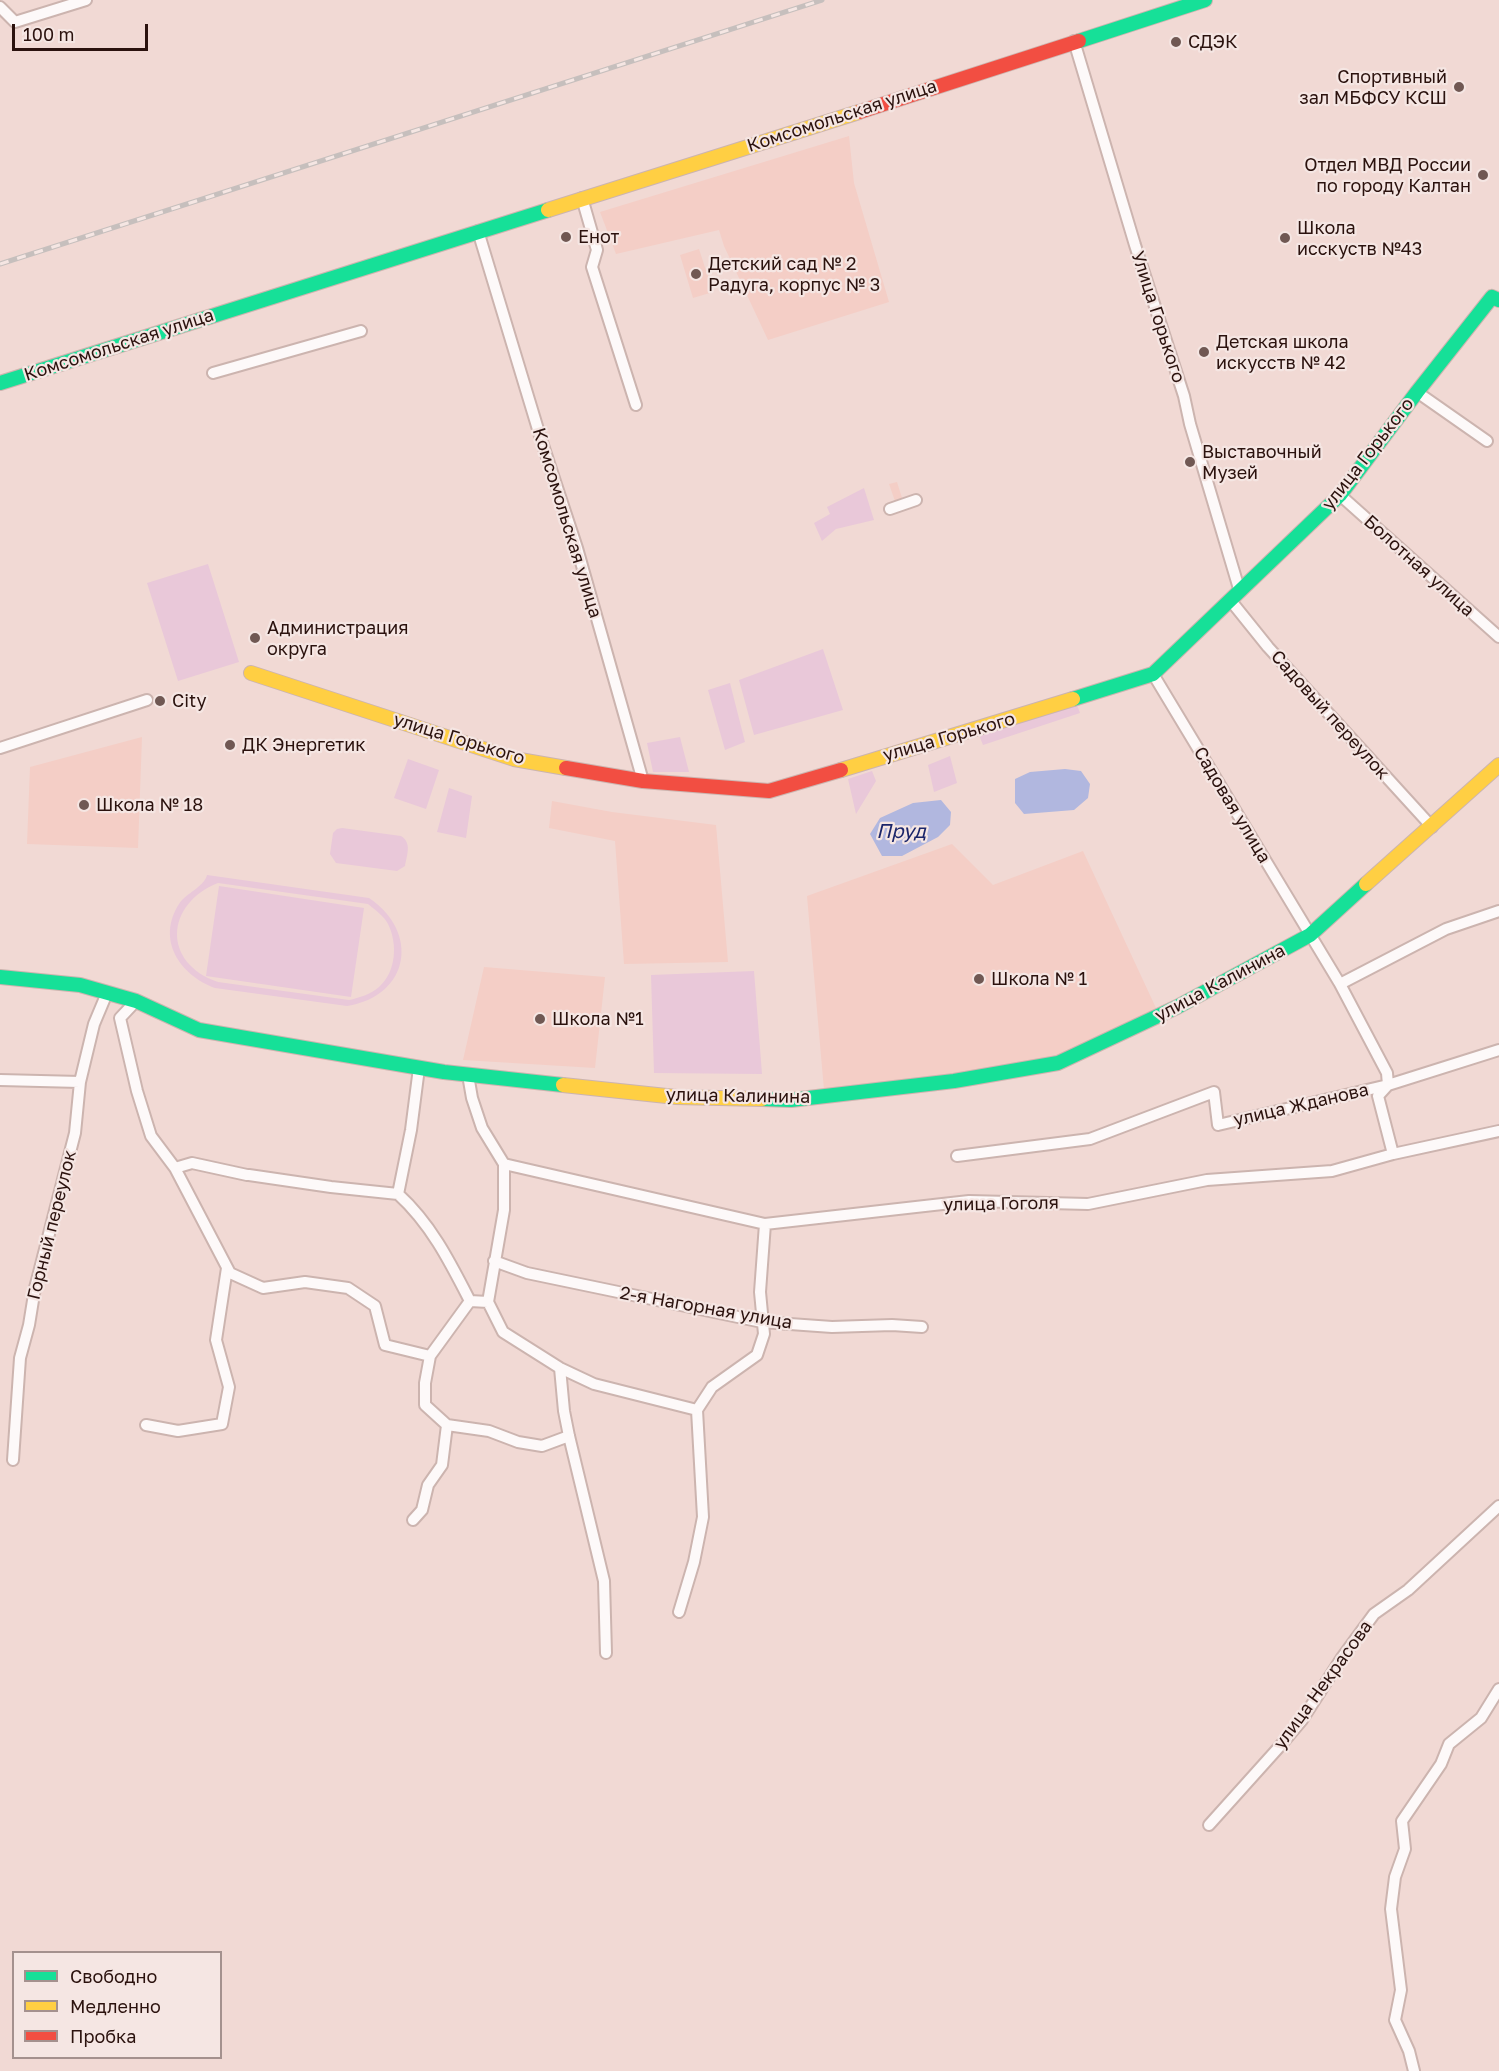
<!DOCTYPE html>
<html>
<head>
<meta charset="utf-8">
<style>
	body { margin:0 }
	#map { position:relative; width:1499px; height:2071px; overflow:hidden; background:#f1d9d4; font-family:"Golos Text",sans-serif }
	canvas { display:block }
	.legend { position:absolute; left:12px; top:1951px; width:210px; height:108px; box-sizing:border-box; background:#f5e6e3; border:2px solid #a4918e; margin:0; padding:8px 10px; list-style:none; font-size:18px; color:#2b120e }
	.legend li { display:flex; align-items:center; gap:12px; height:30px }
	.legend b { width:30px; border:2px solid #a4918e }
	.scale { position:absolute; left:12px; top:24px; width:136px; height:27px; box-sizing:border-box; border:3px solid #2b120e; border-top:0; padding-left:8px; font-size:18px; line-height:21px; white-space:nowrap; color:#2b120e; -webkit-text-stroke:4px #f5e6e3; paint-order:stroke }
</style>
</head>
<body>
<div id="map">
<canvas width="1499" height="2071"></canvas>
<ul class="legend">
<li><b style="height:8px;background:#16e098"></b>Свободно</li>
<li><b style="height:8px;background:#ffcf43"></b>Медленно</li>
<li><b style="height:8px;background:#f24e42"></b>Пробка</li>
</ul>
<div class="scale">100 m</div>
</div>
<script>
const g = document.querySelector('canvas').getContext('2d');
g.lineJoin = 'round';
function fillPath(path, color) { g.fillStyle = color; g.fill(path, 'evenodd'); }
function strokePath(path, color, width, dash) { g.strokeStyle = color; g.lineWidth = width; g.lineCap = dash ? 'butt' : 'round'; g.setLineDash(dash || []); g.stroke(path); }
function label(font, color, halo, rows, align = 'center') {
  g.font = font + ' "Golos Text",sans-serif'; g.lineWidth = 4.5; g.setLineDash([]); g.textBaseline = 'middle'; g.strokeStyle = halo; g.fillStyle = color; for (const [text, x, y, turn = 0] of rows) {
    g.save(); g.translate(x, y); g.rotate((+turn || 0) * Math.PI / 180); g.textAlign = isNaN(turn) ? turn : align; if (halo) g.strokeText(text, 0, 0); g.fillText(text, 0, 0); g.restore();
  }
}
fillPath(new Path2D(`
	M849,136l5,47 35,119 -121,38 -44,-94 -5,-16 -103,24 -16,-42z
	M699,249l14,43 -20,6 -13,-43z
	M897,482l6,19 -7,3 -7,-20z
	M142,737l-4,111 -111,-4 3,-77z
	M552,801l60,11 104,13 12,137 -104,2 -9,-123 -66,-13z
	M952,844l41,41 90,-34 73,157 -110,54 -222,28 -17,-194z
	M484,967l121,10 -10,91 -132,-8z`), '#f4cec6');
fillPath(new Path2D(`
	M864,488l10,32 -38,9 -14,12 -8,-18 16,-9 -3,-7z
	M208,564l31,98 -61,19 -31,-98z
	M823,649l20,61 -89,25 -15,-55z
	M730,683l15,59 -20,8 -17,-60z
	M1076,702l4,11 -97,32 -4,-10z
	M680,737l9,35h-36l-6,-29z
	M950,756l7,27 -23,9 -6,-27z
	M408,759l31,11 -13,39 -32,-11z
	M872,771l4,10 -20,33 -8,-35z
	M449,788l23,8 -6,42 -29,-6z
	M342,828l59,8c11,7 6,18 4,30l-8,5 -61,-8 -6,-9 3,-21 4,-4z
	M207,875l162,23c51,34 41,98 -22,108l-132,-18c-35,-13 -59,-48 -36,-84 7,-11 25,-17 28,-29zM218,883l150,21c7,6 16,12 20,20 10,20 8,48 -9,63 -8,7 -20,11 -30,13l-131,-18c-56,-19 -53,-78 0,-99z
	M219,886l145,22 -13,89 -145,-21z
	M754,971l8,103 -108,-1 -3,-98z`), '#e9c8d9');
fillPath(new Path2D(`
	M1065,769l16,2 9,13 -2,14 -14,12 -50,4 -9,-11v-24l15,-7z
	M941,800l10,12 -1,13 -12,12 -36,19h-20l-12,-22 10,-16 33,-15z`), '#b1b7df');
const street = new Path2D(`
	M0,7l15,15 71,-22
	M1074,41l61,204 49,151 6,28 50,168
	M582,198l15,52 -5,17 44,138
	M478,231l62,205 37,112 66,233
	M213,373l148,-42
	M1417,392l70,49
	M1340,495l159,142
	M890,509l26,-9
	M1231,601l37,46 164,180
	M1153,674l187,310 47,89 1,12 -10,11 15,58
	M0,748l147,-48
	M1340,984l106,-55 53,-18
	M136,1001l-16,17 17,73 14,45 24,32 55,105 33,15 42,-6 43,6 27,18 10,39 45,11
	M468,1075l4,23 10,30 22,36v46l-16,92
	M0,1080l80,2
	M957,1156l133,-17 124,-47 4,33 170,-40 111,-35
	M504,1164l261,60 204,-23 119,3 119,-24 125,-9 61,-17 106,-23
	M175,1168l17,-5 55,12
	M249,1175l82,12 67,7
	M398,1194c33,30 52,68 72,107l18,1 15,30 57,36 34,16 103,26
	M398,1194l13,-64 8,-62
	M494,1261l33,12 235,49 70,5 60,-2 30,2
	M560,1368l4,43 5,25 35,145 2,72
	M146,1425l32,6 44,-7 7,-37 -13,-47 11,-72
	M447,1425l42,6 29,11 24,4 27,-10
	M13,1460l7,-102 9,-33 6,-37 40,-155 5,-51 14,-58 13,-31
	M413,1520l9,-10 6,-25 14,-20 5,-40 -22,-20v-22l5,-27 40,-55
	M679,1612l15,-50 9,-45 -6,-107 15,-23 45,-32 7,-21 -4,-42 5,-68
	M1209,1825l71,-79 22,-26 39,-61 33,-45 34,-24 91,-84
	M1414,2071l-5,-20 -14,-31 6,-30 -10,-81 4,-32 10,-28 -3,-28 39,-57 8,-20 32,-26 18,-29`);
const fast = new Path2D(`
	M1079,41l126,-41
	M0,383l548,-173
	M1073,699l80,-25 187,-179 77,-103 75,-95 7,3
	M0,977l80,8 56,16 63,29 245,42 119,13
	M762,1099l29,1 163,-19 104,-18 119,-56 133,-72 56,-51`);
const slow = new Path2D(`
	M548,210l311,-98
	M251,673l263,86 52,9
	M841,770l232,-71
	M1366,884l133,-119
	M563,1085l113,12 86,2`);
const jam = new Path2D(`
	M859,112l220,-71
	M566,768l77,13 126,10 72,-21`);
strokePath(street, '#ccb4af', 14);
strokePath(fast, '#ccb4af', 16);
strokePath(slow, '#ccb4af', 16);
strokePath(jam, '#ccb4af', 16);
strokePath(street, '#fdf9f9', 10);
strokePath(fast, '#16e098', 14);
strokePath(slow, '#ffcf43', 14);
strokePath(jam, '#f24e42', 14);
const rail = new Path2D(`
	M0,264l822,-264`);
strokePath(rail, '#c6bfbd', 5);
strokePath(rail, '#f5e6e3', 3, [9]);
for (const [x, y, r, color] of [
	[1176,42,6,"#705853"],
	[1459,87,6,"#705853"],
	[1483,175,6,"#705853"],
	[566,237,6,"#705853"],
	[1285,238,6,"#705853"],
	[696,274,6,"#705853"],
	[1204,352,6,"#705853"],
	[1190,462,6,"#705853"],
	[255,638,6,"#705853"],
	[160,701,6,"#705853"],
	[230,745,6,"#705853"],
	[84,805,6,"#705853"],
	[979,979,6,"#705853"],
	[540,1019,6,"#705853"]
]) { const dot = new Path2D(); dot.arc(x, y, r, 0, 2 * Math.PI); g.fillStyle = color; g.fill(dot); strokePath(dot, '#f5e6e3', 2); }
label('18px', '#2b120e', '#f5e6e3', [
	["СДЭК",1188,42],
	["Спортивный",1447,77,"right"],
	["зал МБФСУ КСШ",1447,98,"right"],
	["Отдел МВД России",1471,165,"right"],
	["по городу Калтан",1471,186,"right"],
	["Школа",1297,228],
	["исскуств №43",1297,249],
	["Енот",578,237],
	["Детский сад № 2",708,264],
	["Радуга, корпус № 3",708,285],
	["Детская школа",1216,342],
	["искусств № 42",1216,363],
	["Выставочный",1202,452],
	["Музей",1202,473],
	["Администрация",267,628],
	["округа",267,649],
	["City",172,701],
	["ДК Энергетик",242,745],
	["Школа № 18",96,805],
	["Школа № 1",991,979],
	["Школа №1",552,1019]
], 'left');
label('18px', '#2b120e', '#f5e6e3', [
	["Комсомольская улица",842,116,-18],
	["Улица Горького",1158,317,72],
	["Комсомольская улица",119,345,-18],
	["улица Горького",1368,454,-52],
	["Комсомольская улица",567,523,73],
	["Болотная улица",1419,566,42],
	["Садовый переулок",1330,715,48],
	["улица Горького",949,737,-16],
	["улица Горького",459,739,17],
	["Садовая улица",1232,805,59],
	["улица Калинина",1220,983,-28],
	["улица Калинина",738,1096,1],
	["улица Жданова",1301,1105,-13],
	["улица Гоголя",1001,1204,-1],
	["Горный переулок",52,1225,-76],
	["2-я Нагорная улица",706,1308,10],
	["улица Некрасова",1323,1685,-54]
]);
label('italic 20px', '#1b256a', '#f5e6e3', [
	["Пруд",901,832]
]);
</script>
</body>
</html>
